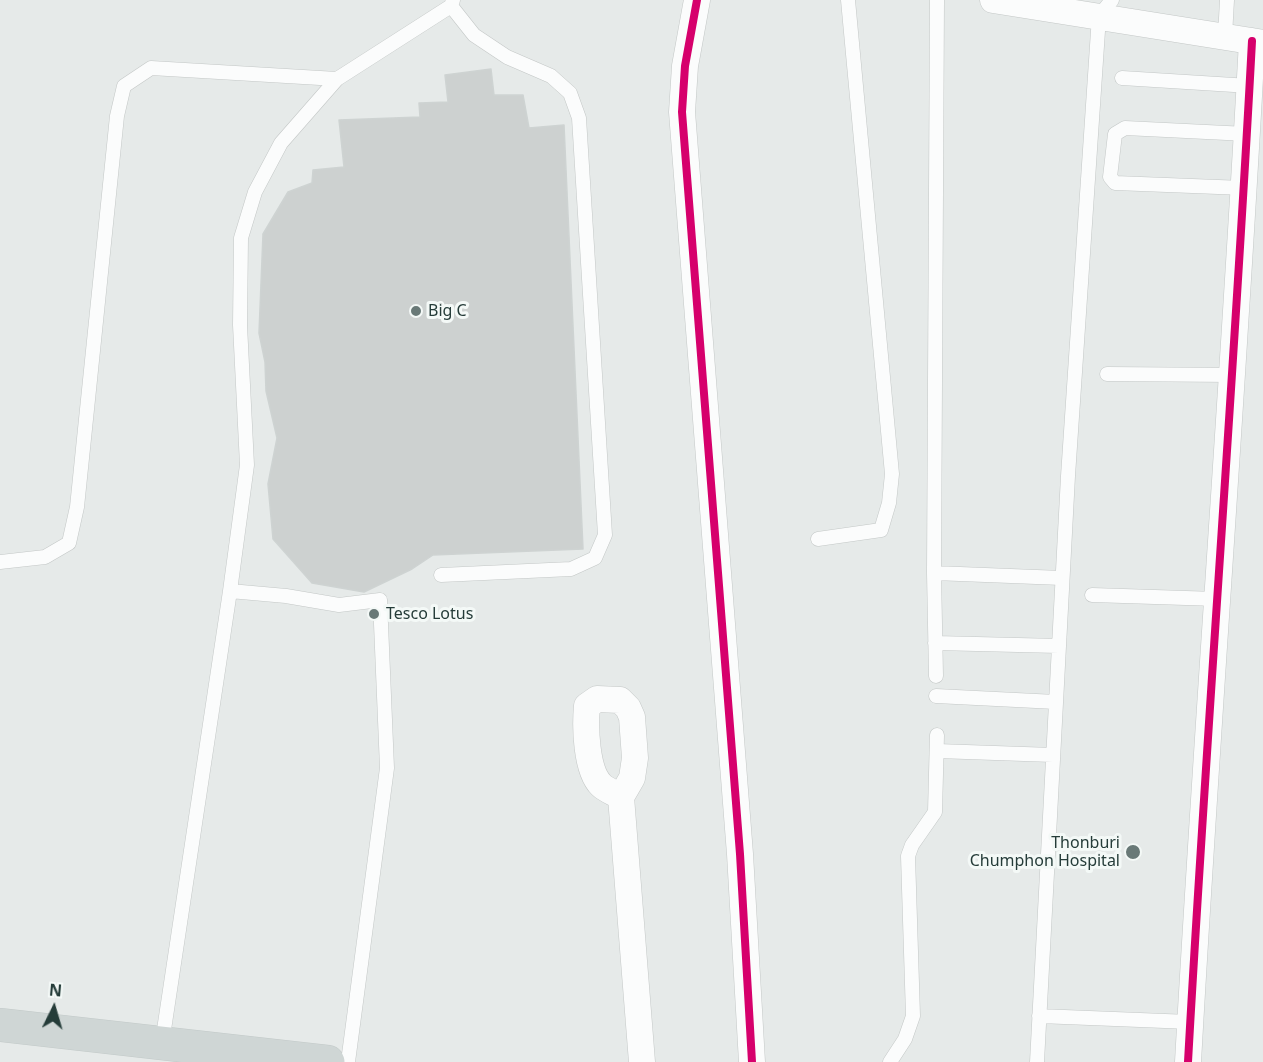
<!DOCTYPE html>
<html>
<head>
<meta charset="utf-8">
<style>
	body { margin:0 }
	#map { position:relative; width:1263px; height:1062px; overflow:hidden; background:#e6eae9; font-family:"Noto Sans",sans-serif }
	canvas { display:block }
	.north { position:absolute; left:24px; top:978px; width:60px; height:60px; -webkit-text-stroke:4px #f4f9f7; paint-order:stroke; rotate:5deg; font-size:16px; font-weight:700; line-height:24px; text-align:center; color:#253c39 }
	.north::after { content:''; display:block; margin:auto; width:21px; height:27px; background:#253c39; clip-path:polygon(50% 0,100% 100%,50% 72%,0 100%) }
</style>
</head>
<body>
<div id="map">
<canvas width="1263" height="1062"></canvas>
<div class="north">N</div>
</div>
<script>
const g = document.querySelector('canvas').getContext('2d');
g.lineJoin = 'round';
function fillPath(path, color) { g.fillStyle = color; g.fill(path, 'evenodd'); }
function strokePath(path, color, width, dash) { g.strokeStyle = color; g.lineWidth = width; g.lineCap = dash ? 'butt' : 'round'; g.setLineDash(dash || []); g.stroke(path); }
function label(font, color, halo, rows, align = 'center') {
  g.font = font + ' "Noto Sans",sans-serif'; g.lineWidth = 6; g.setLineDash([]); g.textBaseline = 'middle'; g.strokeStyle = halo; g.fillStyle = color; for (const [text, x, y, turn = 0] of rows) {
    g.save(); g.translate(x, y); g.rotate((+turn || 0) * Math.PI / 180); g.textAlign = isNaN(turn) ? turn : align; if (halo) g.strokeText(text, 0, 0); g.fillText(text, 0, 0); g.restore();
  }
}
const building = new Path2D(`
	M491,69l3,26h29l6,33 35,-3 19,424 -150,6 -21,14 -48,23 -52,-9 -39,-44 -5,-55 9,-46 -11,-47 -1,-29 -6,-29 4,-99 25,-42 24,-9 1,-13 31,-3 -5,-47 81,-3 -1,-14 29,-1 -3,-27z`);
fillPath(building, '#cdd1d0');
strokePath(building, '#ced3d2', 1.5);
const service = new Path2D(`
	M1225,36l2,-36
	M1122,78l128,8
	M1244,188l-129,-5 -5,-6 5,-43 10,-6 122,6
	M1107,374l126,1
	M818,539l63,-9 8,-27 3,-29 -44,-474
	M0,562l45,-5 24,-14 8,-36 40,-391 7,-30 27,-18 186,11
	M934,573l128,5
	M441,575l130,-6 24,-11 10,-23 -26,-417 -9,-25 -19,-17 -44,-19 -33,-22 -23,-29 2,-6
	M230,591l17,-126 -7,-140 1,-87 14,-46 26,-49 56,-64 114,-73
	M1092,595l125,4
	M935,643l124,3
	M936,676l-2,-103 3,-573
	M936,696l120,6
	M937,751l116,4
	M1039,1016l151,6
	M162,1043l68,-452 56,5 53,9 41,-5 7,168 -39,294
	M890,1062l15,-23 8,-23 -5,-160 4,-11 23,-33 2,-77
	M1037,1062l31,-586 31,-460 13,-16`);
const minor = new Path2D(`
	M697,0l-12,66 -3,46 58,742 12,208
	M993,0l270,43
	M621,797c-6,-4 -15,-7 -20,-12 -15,-15 -16,-58 -14,-79l10,-7 23,1 8,8 4,9 3,41 -3,20 -11,19 21,265
	M1188,1062c19,-341 46,-681 64,-1021`);
const primary = new Path2D(`
	M0,1025l328,37`);
strokePath(service, '#c3c7c6', 15);
strokePath(minor, '#c3c7c6', 27);
strokePath(primary, '#c2c9c8', 34);
strokePath(service, '#fbfcfc', 14);
strokePath(minor, '#fbfcfc', 26);
strokePath(primary, '#cfd6d5', 33);
strokePath(new Path2D(`
	M697,0l-12,66 -3,46 58,742 12,208
	M1188,1062c19,-341 46,-681 64,-1021`), '#d6006c', 8);
for (const [x, y, r, color] of [
	[416,311,6,"#697977"],
	[374,614,6,"#697977"],
	[1133,852,8,"#697977"]
]) { const dot = new Path2D(); dot.arc(x, y, r, 0, 2 * Math.PI); g.fillStyle = color; g.fill(dot); strokePath(dot, '#f4f9f7', 2); }
label('16px', '#253c39', '#f4f9f7', [
	["Big C",428,311],
	["Tesco Lotus",386,614],
	["Thonburi",1120,843,"right"],
	["Chumphon Hospital",1120,861,"right"]
], 'left');
</script>
</body>
</html>
